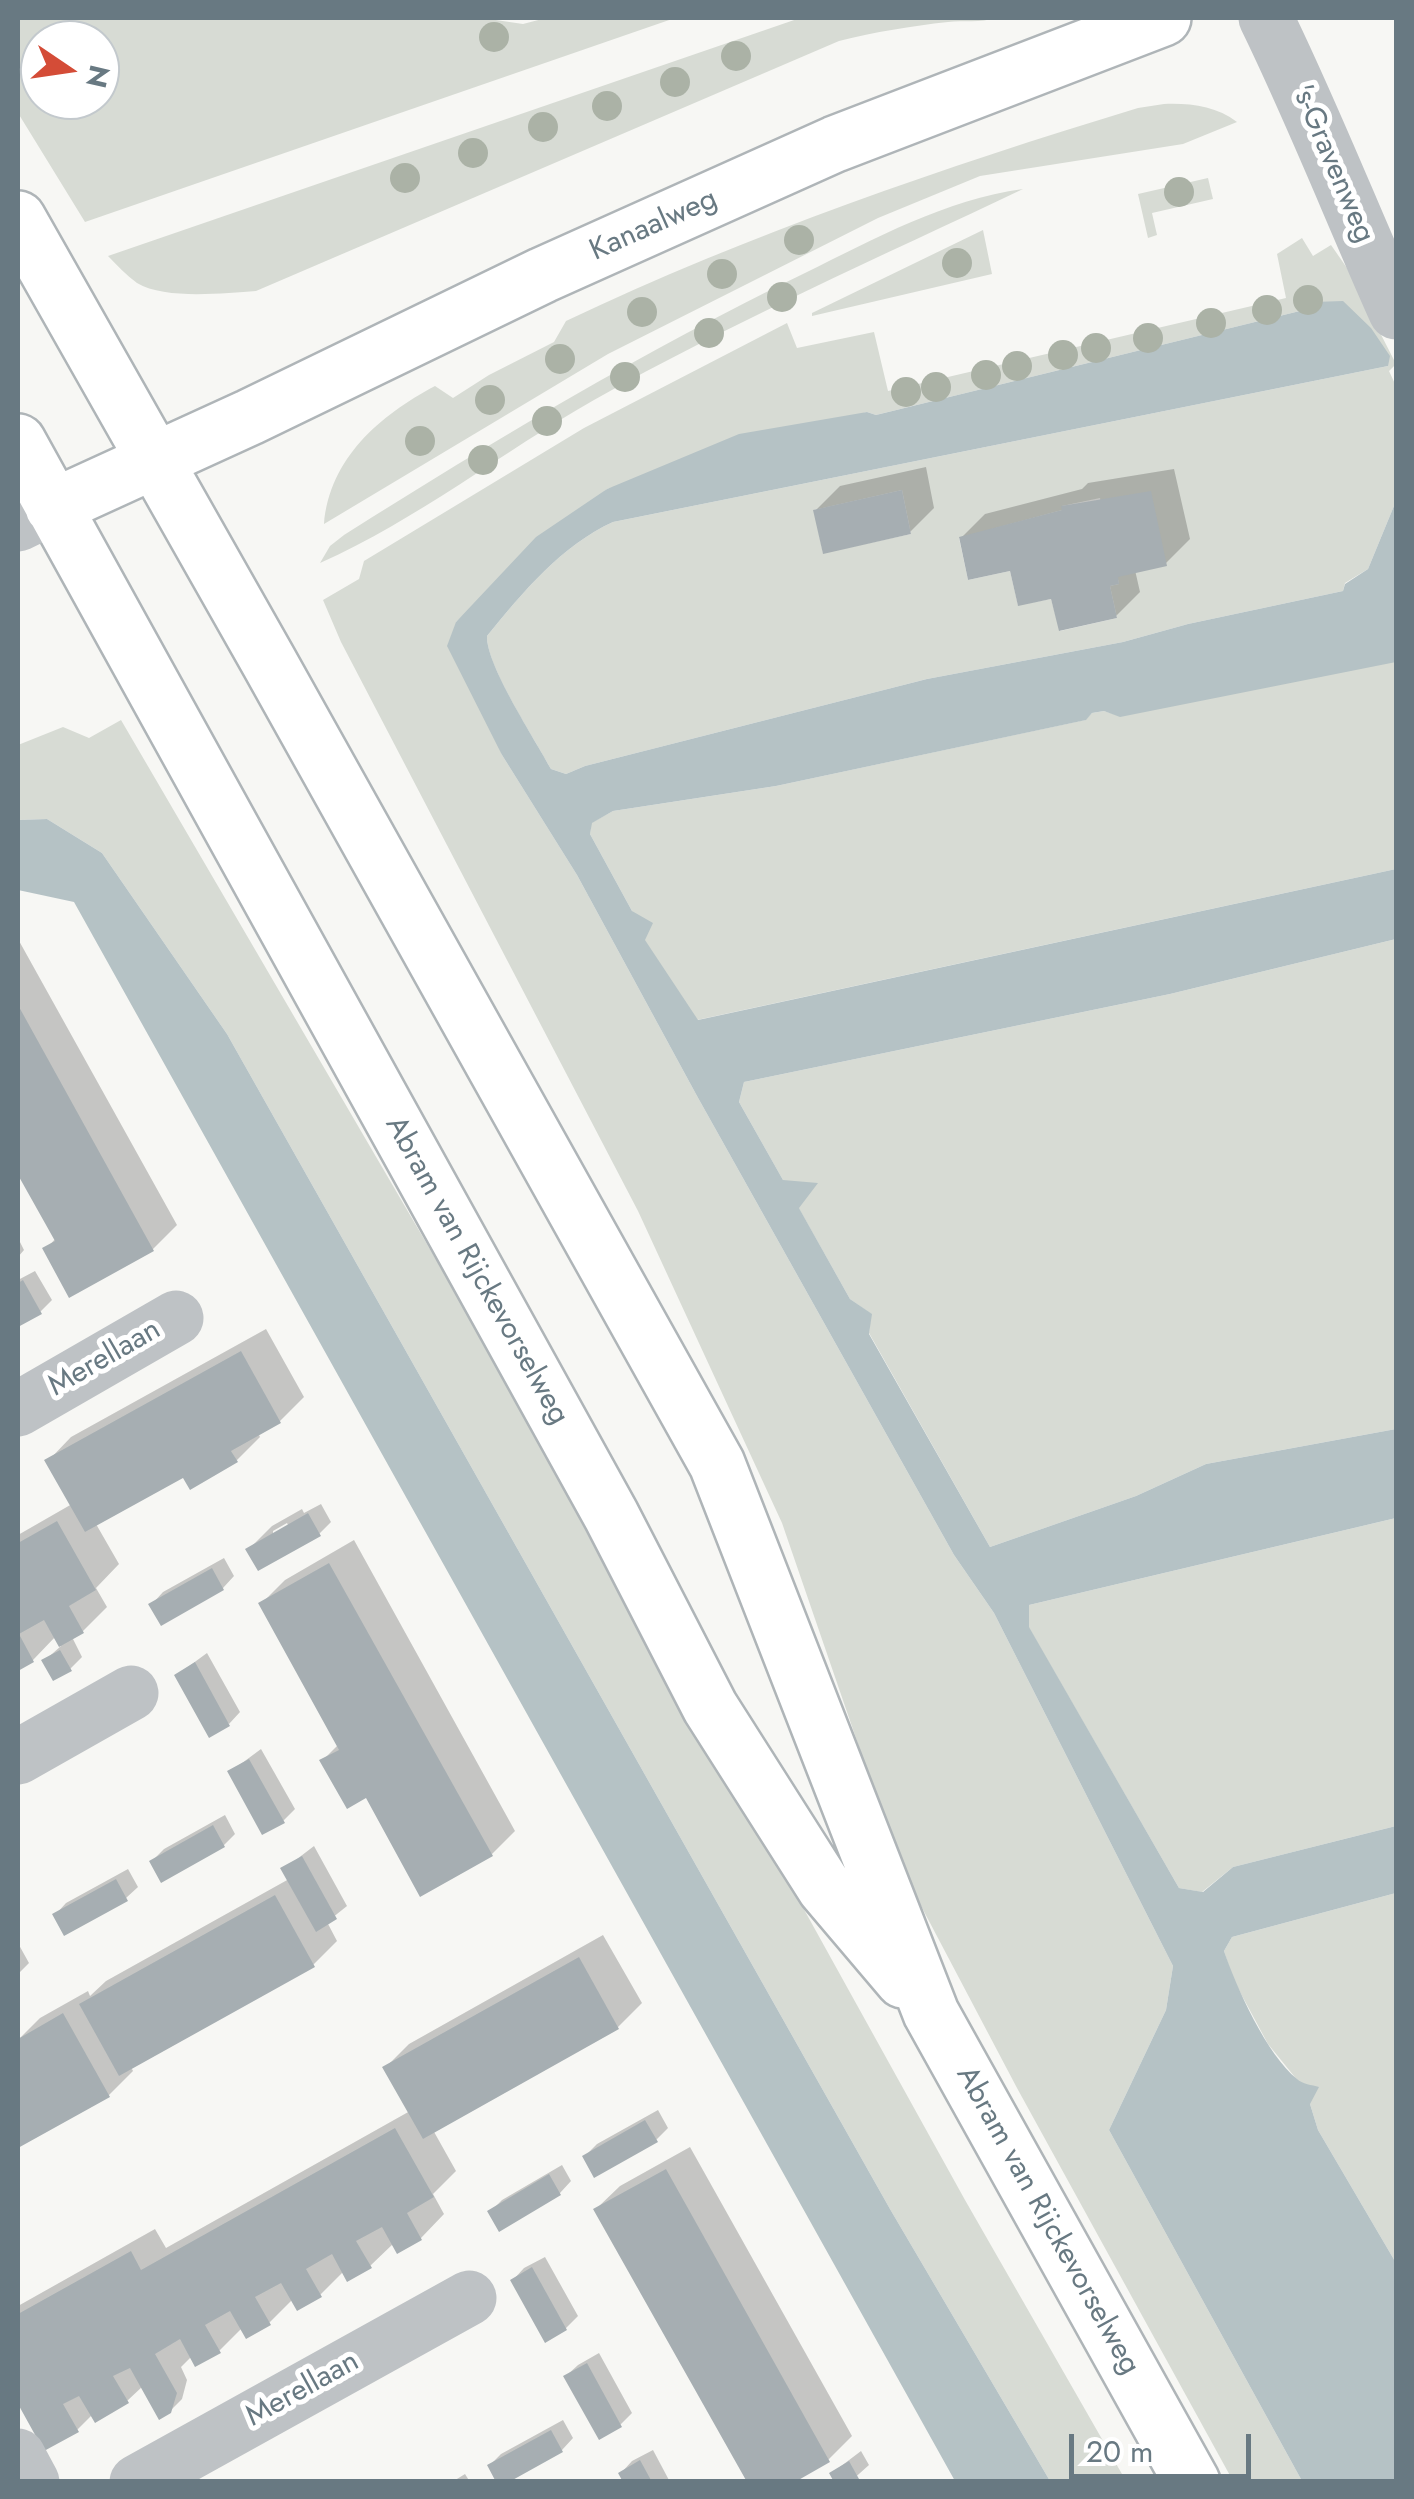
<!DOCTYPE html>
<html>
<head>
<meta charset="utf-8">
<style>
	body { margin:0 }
	#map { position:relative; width:1414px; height:2499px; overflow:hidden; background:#f7f7f4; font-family:Jost,sans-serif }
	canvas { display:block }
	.frame { position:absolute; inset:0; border:20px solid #687982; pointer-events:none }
	.north { position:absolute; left:20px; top:20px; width:100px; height:100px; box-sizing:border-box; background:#fff; border:2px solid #c3c9cd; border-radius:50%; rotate:103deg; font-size:28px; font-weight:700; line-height:40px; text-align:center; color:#687982 }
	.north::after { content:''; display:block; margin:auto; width:35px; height:45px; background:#d44c37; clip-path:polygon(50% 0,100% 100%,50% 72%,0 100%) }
	.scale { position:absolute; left:1069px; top:2434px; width:182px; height:45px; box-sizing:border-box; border:5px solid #687982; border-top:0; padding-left:12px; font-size:30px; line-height:35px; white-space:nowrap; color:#687982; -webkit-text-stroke:8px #fff; paint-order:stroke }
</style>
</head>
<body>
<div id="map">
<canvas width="1414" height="2499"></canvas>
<div class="frame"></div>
<div class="north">N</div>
<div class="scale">20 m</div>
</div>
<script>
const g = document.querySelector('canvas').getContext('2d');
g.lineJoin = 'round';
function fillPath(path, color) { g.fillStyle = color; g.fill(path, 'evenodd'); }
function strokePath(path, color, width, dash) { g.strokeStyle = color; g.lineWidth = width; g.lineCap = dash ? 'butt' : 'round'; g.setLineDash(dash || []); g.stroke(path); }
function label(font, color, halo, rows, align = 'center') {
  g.font = font + ' Jost,sans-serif'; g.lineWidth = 10; g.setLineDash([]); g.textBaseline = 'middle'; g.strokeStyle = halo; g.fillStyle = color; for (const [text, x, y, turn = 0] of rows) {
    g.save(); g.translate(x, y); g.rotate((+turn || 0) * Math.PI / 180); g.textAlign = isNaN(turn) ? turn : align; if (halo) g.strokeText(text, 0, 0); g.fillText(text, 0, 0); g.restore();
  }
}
fillPath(new Path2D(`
	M18,18h464l41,6 23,-6h129l-590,204 -67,-109zM40,40h60v60h-60z
	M800,18h195c-14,5 -32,2 -47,4 -37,4 -73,10 -109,19l-583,250c-32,2 -91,9 -119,-8 -11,-8 -20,-18 -29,-27z
	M1164,104c26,-1 52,2 73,18l-54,22 -203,32 -102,42 -270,136 -284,170c6,-66 55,-108 111,-138l18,12 36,-23 65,-33 12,-21c183,-87 378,-154 572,-213z
	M1208,178l5,21 -61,14 5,22 -9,3 -10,-44z
	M1023,189c-143,68 -290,133 -429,211 -92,52 -177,120 -274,163l10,-17 14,-11c150,-95 302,-185 461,-262 71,-35 140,-73 218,-84z
	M983,230l9,44 -180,42v-3z
	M1302,238l11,18 18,-11 16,23 49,96 -7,7 7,15v115l-28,68 -23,14 -2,8 -155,33 -65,18 -196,37 -342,87 -19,8 -15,-5c-16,-30 -65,-103 -64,-133 35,-43 75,-91 126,-114l775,-156 -74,-64 -6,7 -432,106 -9,-3 -260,77 -151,133 46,133 75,120 120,221 257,459 40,58 179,353 -7,44 -57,120 193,351h-69l-216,-393 -117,-222 -118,-343 -144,-312 -297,-569 -18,-42 36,-21 5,-18 220,-133 203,-105 10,25 77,-16 14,59 398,-93 -9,-44zM902,490l9,44 -88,19 -9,-43zM1100,498l19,86 -9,2 7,32 -57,13 -9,-32 -33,6 -8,-34 -42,9 -9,-42 103,-28v-4z
	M1392,662h4v207l-699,151 -53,-80 -12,-29 -42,-77 1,-11 22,-12 163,-25 309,-66 7,-7 12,-2 16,5z
	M121,720l470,805 374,675 161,281h-76l-160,-272 -663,-1175 -125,-181 -55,-34 -29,1v-75l45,-18 26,11z
	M1396,939v490l-190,35 -70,32 -146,51 -121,-214 2,-19 -21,-15 -111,-197 5,-20 426,-88z
	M1396,1518v308l-163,41 -31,25 -23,-4 -150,-260v-23z
	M1396,1893v370l-78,-133 -8,-26 -12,-23 -30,-37 -35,-65 -9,-28 8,-14z`), '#d7dbd4');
fillPath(new Path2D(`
	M1343,301l28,27 19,28 -2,10 -775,156c-51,23 -91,71 -126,114 -1,29 48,103 64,133l15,5 19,-8 342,-87 196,-37 65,-18 155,-33 2,-7 23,-15 28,-68v161l-276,55 -16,-6 -12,2 -6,7 -310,66 -163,25 -21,12 -2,11 42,77 21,12 -8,17 53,80 698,-151v70l-226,55 -426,88 -5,20 44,78 35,3 -19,25 51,91 22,15 -3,20 121,213 146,-51 70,-32 190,-35v89l-367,87v22l150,261 24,4 30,-25 163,-41v67l-164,44 -8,14c12,36 43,104 73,128 5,5 15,6 22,8l-9,17 8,26 78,133v219l-94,-1 -193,-351 57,-120 7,-44 -179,-353 -40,-58 -257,-459 -120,-221 -75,-120 -55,-109 9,-24 80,-85 71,-48 132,-55 128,-22 9,3 432,-106 6,-7z
	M47,819l55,34 125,181 663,1175 160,272h-95l-881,-1579 -56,-12v-70z`), '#b5c2c5');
fillPath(new Path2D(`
	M926,467l8,41 -24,24 -94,-22 24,-24z
	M1174,469l16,70 -24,24 -31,7 5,22 -24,24 -63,-20 -92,-58 24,-24 97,-25 6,-6z
	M18,939l159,286 -24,24h-107l10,-11 -38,-69z
	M18,1238l6,12 -6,7z
	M35,1271l17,29 -12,12 -22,12v-44z
	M266,1329l38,68 -24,24 -22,12 2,4 -23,23 -54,15 -87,49 23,40 -23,24 11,19 -24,24 -11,6 10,20 -12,12 -26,-8 17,-15 -5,-10 -23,24 -15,8v-133l54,-31 -24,-43 23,-24z
	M321,1504l10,18 -12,12 -71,16 24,-24 30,-17 2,4zM287,1523l2,4 -16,10v-6z
	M354,1540l161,291 -23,23 -125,-59 -45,-34 17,-17 -78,-140 24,-24z
	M224,1558l10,18 -11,12 -61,34 -10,-18 11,-12z
	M207,1653l33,59 -11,12 -52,-49z
	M261,1749l34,60 -12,12 -53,-49z
	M225,1815l10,19 -11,11 -72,16 12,-12z
	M314,1846l33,60 -20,16 10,19 -24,24 -182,102 2,4 -24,24 -91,51v-106l22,-22 48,-27 2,5 16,-15 183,-102 -5,-10z
	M128,1869l10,18 -12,11 -71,17 11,-12z
	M603,1935l39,68 -24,24 -185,103 23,41 -23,23 11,20 -23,24 -27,5 -24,23 -26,5 -24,24 -27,4 -24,24 -27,5 -23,23 -27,5 -11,11 6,13 -5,19 -12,12 -27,-25 -16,15 -34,13 -16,16 -32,18 -27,-51v-91l137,-77 11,19 244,-137 -25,-43 24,-24z
	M19,1945l10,18 -11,11v-28z
	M658,2110l10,18 -12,12 -71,16 12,-12z
	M690,2147l162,289 -24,24 -232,-251 24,-23z
	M562,2165l9,16 -11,12 -70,19 12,-12z
	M545,2257l33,59 -12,12 -20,11 -33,-59 11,-12z
	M599,2353l33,60 -12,12 -54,-49 12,-11z
	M563,2420l10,18 -11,12 -72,15 11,-11z
	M653,2450l17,32h-45l-4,-9 11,-12z
	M861,2451l8,14 -19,17h-14l-4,-9z
	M465,2474l5,8h-18z`), '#0003');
fillPath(new Path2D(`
	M902,490l9,44 -88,20 -10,-44z
	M1151,491l16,75 -49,11 1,7 -9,2 7,32 -58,13 -8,-32 -33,7 -8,-35 -42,9 -9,-43 103,-27 -1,-4z
	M18,1005l136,246 -85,47 -27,-50 13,-7 -37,-66z
	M23,1280l19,34 -24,13v-44z
	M241,1351l40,72 -50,28 7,11 -48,28 -7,-12 -98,54 -41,-72z
	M308,1513l13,23 -63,35 -13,-22z
	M57,1521l39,69 -27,16 15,27 -25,14 -15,-27 -25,14 15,28 -16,9v-128z
	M329,1563l164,293 -73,41 -54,-99 -19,11 -28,-49 20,-10 -81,-147z
	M212,1568l12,22 -63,36 -13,-22z
	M60,1650l12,21 -19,10 -12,-21z
	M195,1662l35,64 -21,12 -35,-63z
	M249,1759l36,64 -23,12 -35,-64z
	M213,1825l12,22 -64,36 -12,-22z
	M302,1856l35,63 -21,13 -36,-64z
	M116,1879l12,22 -64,35 -12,-22z
	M275,1895l40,72 -196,109 -40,-72z
	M579,1957l40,72 -196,110 -41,-72z
	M63,2013l47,84 -92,51v-109z
	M645,2120l13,22 -64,36 -12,-22z
	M395,2128l39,69 -27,16 15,27 -25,14 -15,-27 -26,14 16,27 -25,14 -15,-28 -26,15 16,28 -25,14 -16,-28 -26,14 16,28 -25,14 -16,-28 -25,14 16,28 -26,14 -15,-28 -25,15 22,39 -6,20 -12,7 -29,-52 -17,8 16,27 -34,20 -16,-27 -16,8 16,28 -35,19 -26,-47v-90l113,-63 10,19z
	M666,2169l164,293 -35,20h-48l-154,-273z
	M549,2174l12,21 -62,37 -12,-21z
	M532,2267l35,63 -22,13 -35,-63z
	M587,2363l35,64 -23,13 -36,-64z
	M551,2430l12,22 -54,30h-13l-9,-17z
	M640,2460l12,22h-29l-5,-9z
	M849,2461l10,18 -25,3 -5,-9z`), '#a6aeb2');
const major = new Path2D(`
	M18,219l251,443 448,802 214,549 261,469
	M18,442l593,1073 99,192 115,181 78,92
	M53,507l197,-90 293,-142 292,-131 328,-126`);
strokePath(major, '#afb5b8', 60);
strokePath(new Path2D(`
	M1266,18c47,96 86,196 130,294
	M18,524l35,-17
	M18,1409l158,-91
	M18,1757l113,-64
	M18,2456l14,26
	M137,2482l332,-184`), '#bec2c5', 55);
strokePath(major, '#fff', 55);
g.fillStyle = '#abb2a6';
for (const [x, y] of [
	[494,37],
	[736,56],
	[675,82],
	[607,106],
	[543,127],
	[473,153],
	[405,178],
	[1179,192],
	[799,240],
	[957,263],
	[722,274],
	[782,297],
	[1308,300],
	[1267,310],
	[642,312],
	[1211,323],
	[709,333],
	[1148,338],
	[1096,348],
	[1063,355],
	[560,359],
	[1017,366],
	[986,375],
	[625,377],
	[936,387],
	[906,392],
	[490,400],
	[547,421],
	[420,441],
	[483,460]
]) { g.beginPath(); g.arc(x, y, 15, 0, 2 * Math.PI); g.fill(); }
label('30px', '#687982', '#fff', [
	["'s-Gravenweg",1332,164,67],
	["Kanaalweg",654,226,-24],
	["Abram van Rijckevorselweg",476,1271,61],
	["Merellaan",105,1359,-30],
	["Abram van Rijckevorselweg",1047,2221,61],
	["Merellaan",303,2390,-29]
]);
</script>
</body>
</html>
